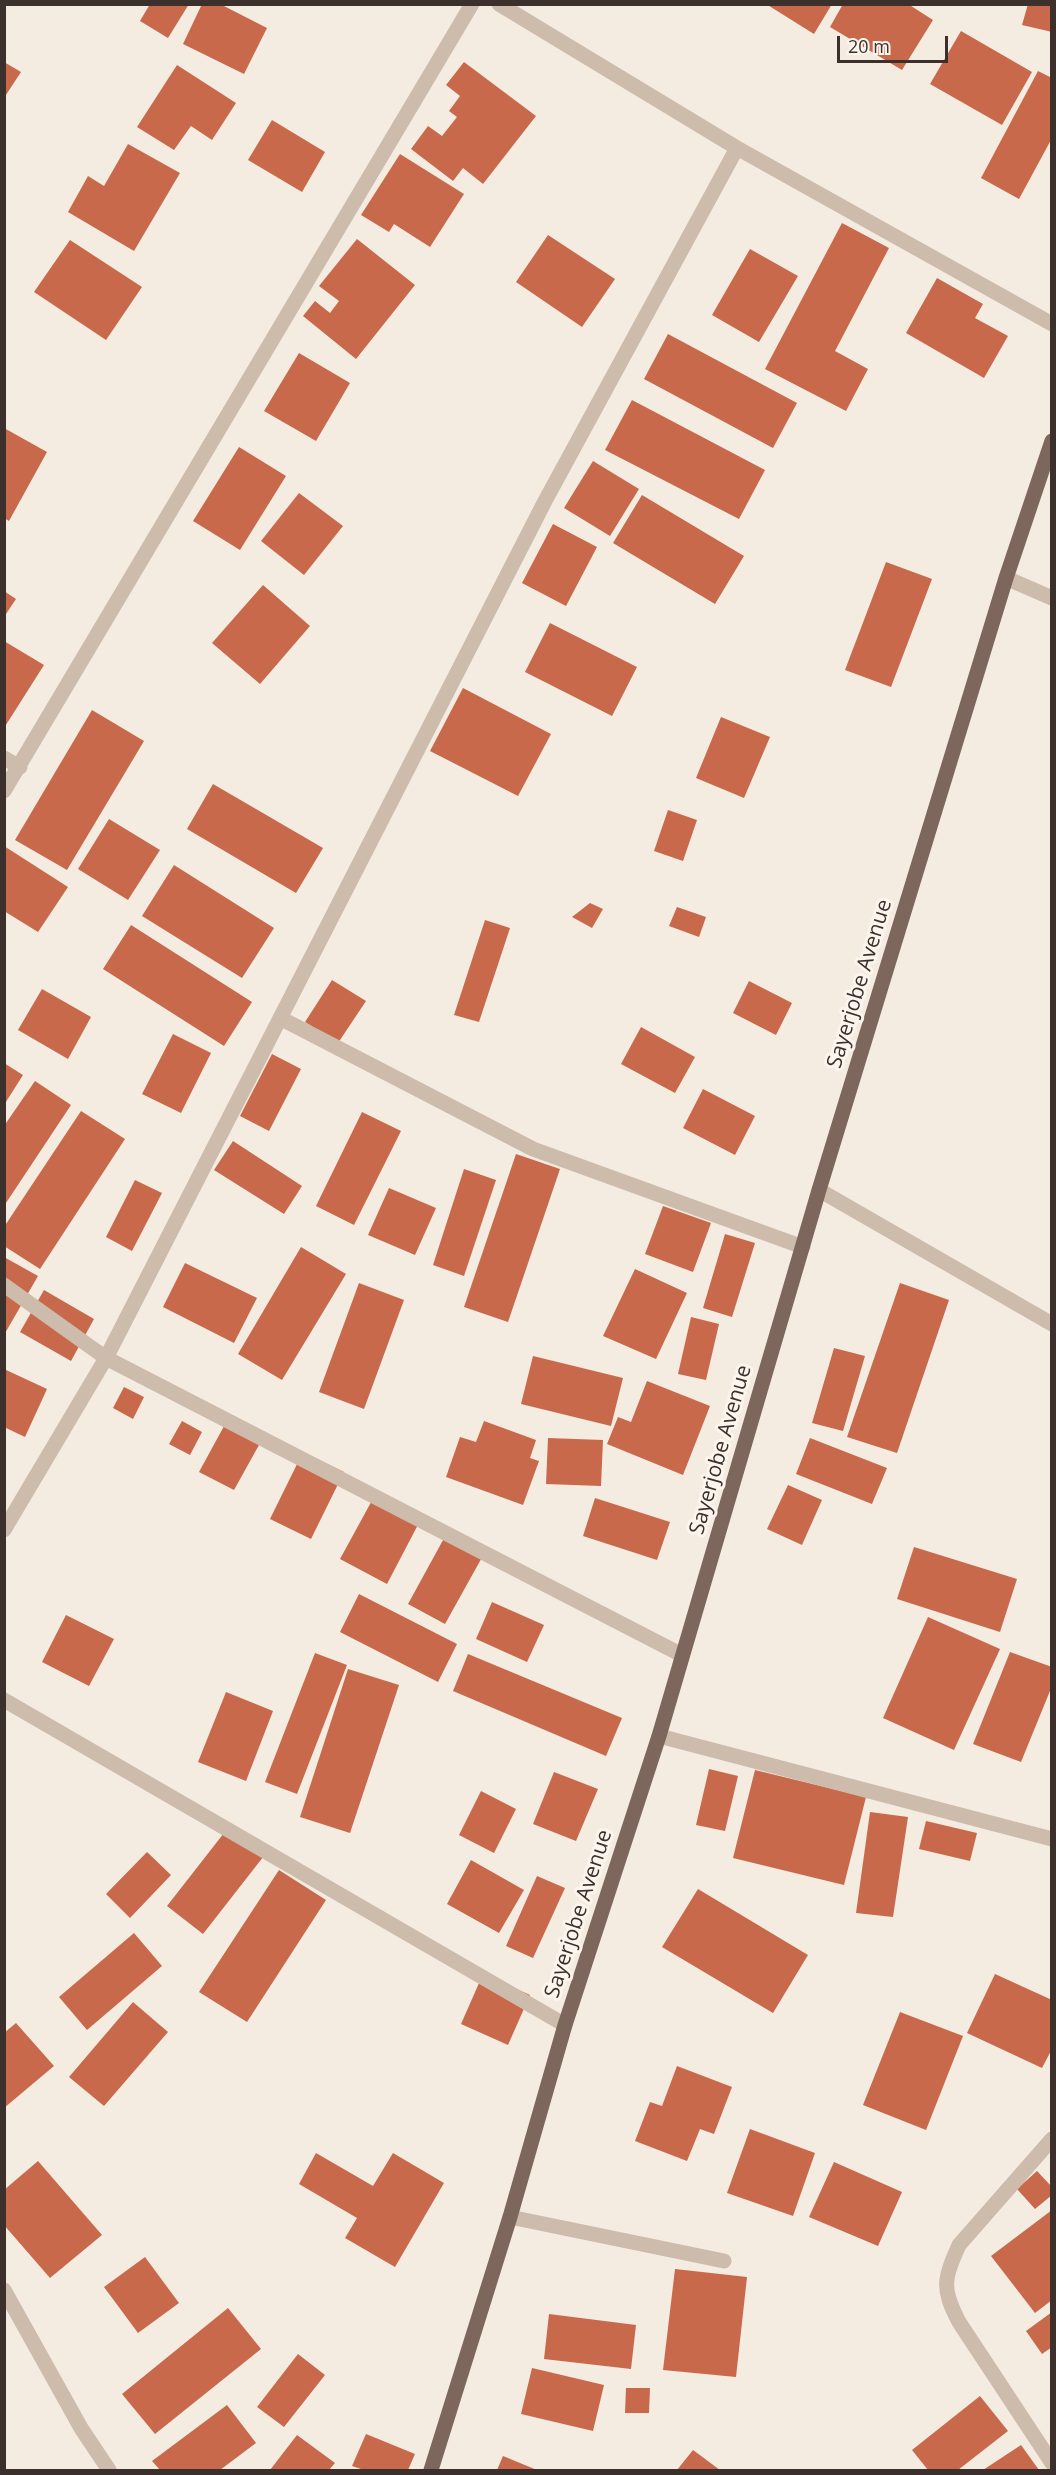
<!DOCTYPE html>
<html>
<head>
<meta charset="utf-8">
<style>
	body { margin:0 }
	#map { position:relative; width:1056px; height:2475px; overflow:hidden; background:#f4ebe1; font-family:"Open Sans",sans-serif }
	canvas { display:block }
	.frame { position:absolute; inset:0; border:6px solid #3b302b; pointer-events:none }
	.scale { position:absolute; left:837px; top:36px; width:111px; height:27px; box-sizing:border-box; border:3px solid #3b302b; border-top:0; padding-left:8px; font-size:18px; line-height:21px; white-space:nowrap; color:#3b302b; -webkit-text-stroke:4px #fbf5ee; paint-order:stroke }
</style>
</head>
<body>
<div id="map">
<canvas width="1056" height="2475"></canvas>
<div class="frame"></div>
<div class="scale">20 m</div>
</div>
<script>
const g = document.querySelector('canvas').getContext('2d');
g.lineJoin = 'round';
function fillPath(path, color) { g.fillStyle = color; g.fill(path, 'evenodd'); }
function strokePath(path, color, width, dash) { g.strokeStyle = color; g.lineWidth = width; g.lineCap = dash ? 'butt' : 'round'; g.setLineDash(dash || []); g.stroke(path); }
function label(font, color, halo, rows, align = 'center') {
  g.font = font + ' "Open Sans",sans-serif'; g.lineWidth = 6; g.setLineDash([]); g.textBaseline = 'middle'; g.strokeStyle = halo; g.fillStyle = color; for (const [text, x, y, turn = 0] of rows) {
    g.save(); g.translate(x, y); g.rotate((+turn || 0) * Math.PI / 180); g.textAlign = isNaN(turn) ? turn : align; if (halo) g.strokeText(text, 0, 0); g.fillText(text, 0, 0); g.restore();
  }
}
fillPath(new Path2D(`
	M150,4h39l-21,34 -28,-17z
	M202,4h18l47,24 -23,46 -61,-30z
	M766,4h66l-18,30z
	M843,4h65l25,16 -31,50 -72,-43z
	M1028,4h24v28l-30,-7z
	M961,31l71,41 -30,53 -72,-41z
	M4,62l17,10 -17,26z
	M464,62l72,54 -53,68 -20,-16 -10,13 -42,-32 17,-23 14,10 15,-19 -8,-6 11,-15 -14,-11z
	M177,65l59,38 -24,37 -21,-14 -17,24 -37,-23z
	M1038,71l14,7v60l-33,61 -38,-21z
	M272,120l53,32 -23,40 -54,-32z
	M128,144l52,29 -46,78 -66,-39 20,-36 16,10z
	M400,154l64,40 -34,53 -36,-23 -5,8 -28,-17z
	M842,223l47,25 -54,103 33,18 -22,42 -81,-42z
	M548,235l67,44 -33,48 -66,-45z
	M357,239l58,46 -59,74 -53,-43 12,-15 15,12 9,-12 -20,-15z
	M70,240l72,47 -36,53 -72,-48z
	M750,249l48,27 -39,66 -47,-27z
	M937,278l46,26 -8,14 33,18 -24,42 -78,-45z
	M668,334l129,69 -24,45 -129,-69z
	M299,353l51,30 -34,58 -52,-30z
	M632,400l133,70 -26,49 -134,-69z
	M4,428l43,24 -38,69 -5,-3z
	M239,447l47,29 -46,74 -47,-29z
	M593,461l46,28 -29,47 -46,-28z
	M299,493l44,33 -39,49 -43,-34z
	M642,495l102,61 -29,48 -102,-61z
	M553,524l44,23 -31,59 -44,-23z
	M886,562l46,17 -41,108 -46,-17z
	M263,585l47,41 -50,58 -48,-41z
	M4,591l12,8 -12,18z
	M550,623l87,44 -25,49 -87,-44z
	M4,641l40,24 -40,63z
	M463,688l88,46 -33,62 -88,-45z
	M92,710l52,31 -77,129 -52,-30z
	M721,717l49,20 -26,61 -48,-20z
	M213,784l110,64 -27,45 -109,-64z
	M668,810l29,10 -14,41 -29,-10z
	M109,819l51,31 -32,50 -50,-31z
	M4,846l64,41 -30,45 -34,-21z
	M174,865l100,63 -32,50 -100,-62z
	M590,903l13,6 -11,19 -20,-11z
	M677,907l29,10 -7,20 -30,-11z
	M485,920l25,8 -31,94 -25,-7z
	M131,925l121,77 -28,44 -121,-77z
	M332,980l34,21 -28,42 -33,-21z
	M749,981l43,22 -16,32 -43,-22z
	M42,989l49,28 -23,42 -50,-29z
	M641,1027l54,30 -20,36 -54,-29z
	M173,1034l38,19 -30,60 -39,-19z
	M272,1054l29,15 -32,62 -29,-15z
	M4,1063l19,12 -19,30z
	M35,1081l36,24 -67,101v-80z
	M703,1089l52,27 -20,39 -52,-27z
	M81,1111l44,28 -85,130 -36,-23v-19z
	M362,1112l39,19 -47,94 -38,-19z
	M233,1141l69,45 -18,28 -70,-44z
	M516,1154l44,15 -52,153 -44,-15z
	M464,1169l32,11 -32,96 -31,-11z
	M135,1180l27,13 -30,58 -26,-14z
	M389,1188l47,20 -21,47 -47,-20z
	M663,1206l48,17 -18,49 -48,-18z
	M725,1234l30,9 -23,74 -29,-9z
	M301,1247l45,27 -64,106 -44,-26z
	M4,1257l34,19 -34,59z
	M185,1263l72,35 -23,45 -71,-36z
	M635,1269l52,24 -31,66 -53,-23z
	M359,1283l45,17 -40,109 -45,-17z
	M900,1283l49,17 -52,153 -50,-16z
	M44,1290l50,29 -23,42 -51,-29z
	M691,1317l28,7 -13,56 -28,-6z
	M834,1348l31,8 -22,75 -31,-8z
	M533,1356l90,22 -12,48 -90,-22z
	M4,1369l43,20 -22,48 -21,-10z
	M647,1381l63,25 -27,69 -76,-31 11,-27 13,5z
	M124,1387l20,10 -11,22 -20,-11z
	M229,1417l35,19 -30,54 -35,-18z
	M182,1421l20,11 -12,23 -21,-11z
	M484,1421l52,19 -6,18 9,3 -16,44 -77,-28 14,-40 16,5z
	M548,1438l55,2 -2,46 -55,-2z
	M810,1438l77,30 -15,36 -76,-30z
	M303,1452l41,20 -33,67 -41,-20z
	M788,1485l34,15 -20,45 -35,-16z
	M375,1495l46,24 -34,65 -47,-25z
	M595,1498l75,24 -13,38 -74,-24z
	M448,1531l37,21 -40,72 -37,-20z
	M914,1547l103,32 -17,53 -103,-33z
	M359,1594l98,50 -19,38 -98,-50z
	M492,1602l52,23 -17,37 -51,-23z
	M66,1615l48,24 -25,47 -47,-24z
	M928,1617l72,32 -46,101 -71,-32z
	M1010,1652l42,15v19l-31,76 -48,-18z
	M315,1653l32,12 -50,129 -32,-12z
	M468,1654l154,64 -16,38 -153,-65z
	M348,1669l51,16 -49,148 -50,-16z
	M226,1692l47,19 -27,70 -48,-19z
	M709,1769l29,7 -13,55 -29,-6z
	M755,1770l111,27 -22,88 -111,-27z
	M554,1772l44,17 -22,52 -43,-17z
	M481,1791l35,18 -22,44 -35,-18z
	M870,1812l38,5 -15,100 -37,-4z
	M926,1821l51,12 -7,28 -51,-12z
	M231,1824l36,28 -64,82 -36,-28z
	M147,1852l24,23 -41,43 -24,-24z
	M471,1860l53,30 -25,43 -52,-29z
	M279,1870l47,30 -79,122 -48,-30z
	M537,1876l28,12 -32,70 -27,-12z
	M698,1889l110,66 -35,58 -111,-66z
	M134,1933l28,33 -75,64 -28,-33z
	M483,1974l47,21 -22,50 -47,-21z
	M995,1974l57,26v49l-10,19 -75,-35z
	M133,2002l35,30 -64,74 -35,-29z
	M900,2012l63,24 -37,94 -63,-25z
	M16,2023l38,43 -50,42v-75z
	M677,2066l55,21 -18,47 -14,-5 -13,32 -52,-20 15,-39 12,4z
	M750,2129l65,24 -22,63 -66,-23z
	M316,2153l57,33 20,-33 51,30 -49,84 -50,-29 12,-20 -58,-34z
	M38,2161l64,74 -52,43 -46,-53v-35z
	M834,2162l68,30 -24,54 -69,-29z
	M1037,2171l15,16v8l-17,14 -18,-20z
	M1052,2210v90l-17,13 -44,-57z
	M145,2257l34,46 -41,30 -34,-46z
	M675,2269l72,8 -11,100 -73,-7z
	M228,2308l33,41 -106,85 -33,-40z
	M1052,2312v35l-10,7 -16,-23z
	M549,2314l87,11 -5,44 -87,-10z
	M298,2354l27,21 -41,52 -27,-20z
	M532,2368l72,17 -11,46 -72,-17z
	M626,2388h24l-1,25h-24z
	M980,2396l28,35 -50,39h-30l-16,-20z
	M227,2405l29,38 -36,27h-60l-8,-9z
	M366,2434l49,20 -7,16h-44l-12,-4z
	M297,2435l38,28 -6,7h-59z
	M1021,2445l18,25h-56z
	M693,2450l27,20h-43z
	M503,2456l34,14h-40z`), '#c8694b');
strokePath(new Path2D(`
	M499,4l238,144 315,176
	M1006,578l46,20
	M4,758l16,9
	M4,791l468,-787
	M280,1018l253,131 270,98
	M819,1190l233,134
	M4,1285l102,73 576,297
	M4,1530l102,-172 439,-857 192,-353
	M4,1700l561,325
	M659,1736l393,103
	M1052,2139l-93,106c-15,34 -18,43 0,77l93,141
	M510,2217l214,44
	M4,2290l77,138 28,42`), '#cdbbac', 15);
strokePath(new Path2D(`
	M431,2470l79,-253 55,-192 94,-289 160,-546 187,-612 46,-137`), '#7d675c', 15);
label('21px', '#3b302b', '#fbf5ee', [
	["Sayerjobe Avenue",860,984,-73],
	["Sayerjobe Avenue",721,1450,-74],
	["Sayerjobe Avenue",579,1914,-72]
]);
</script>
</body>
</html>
